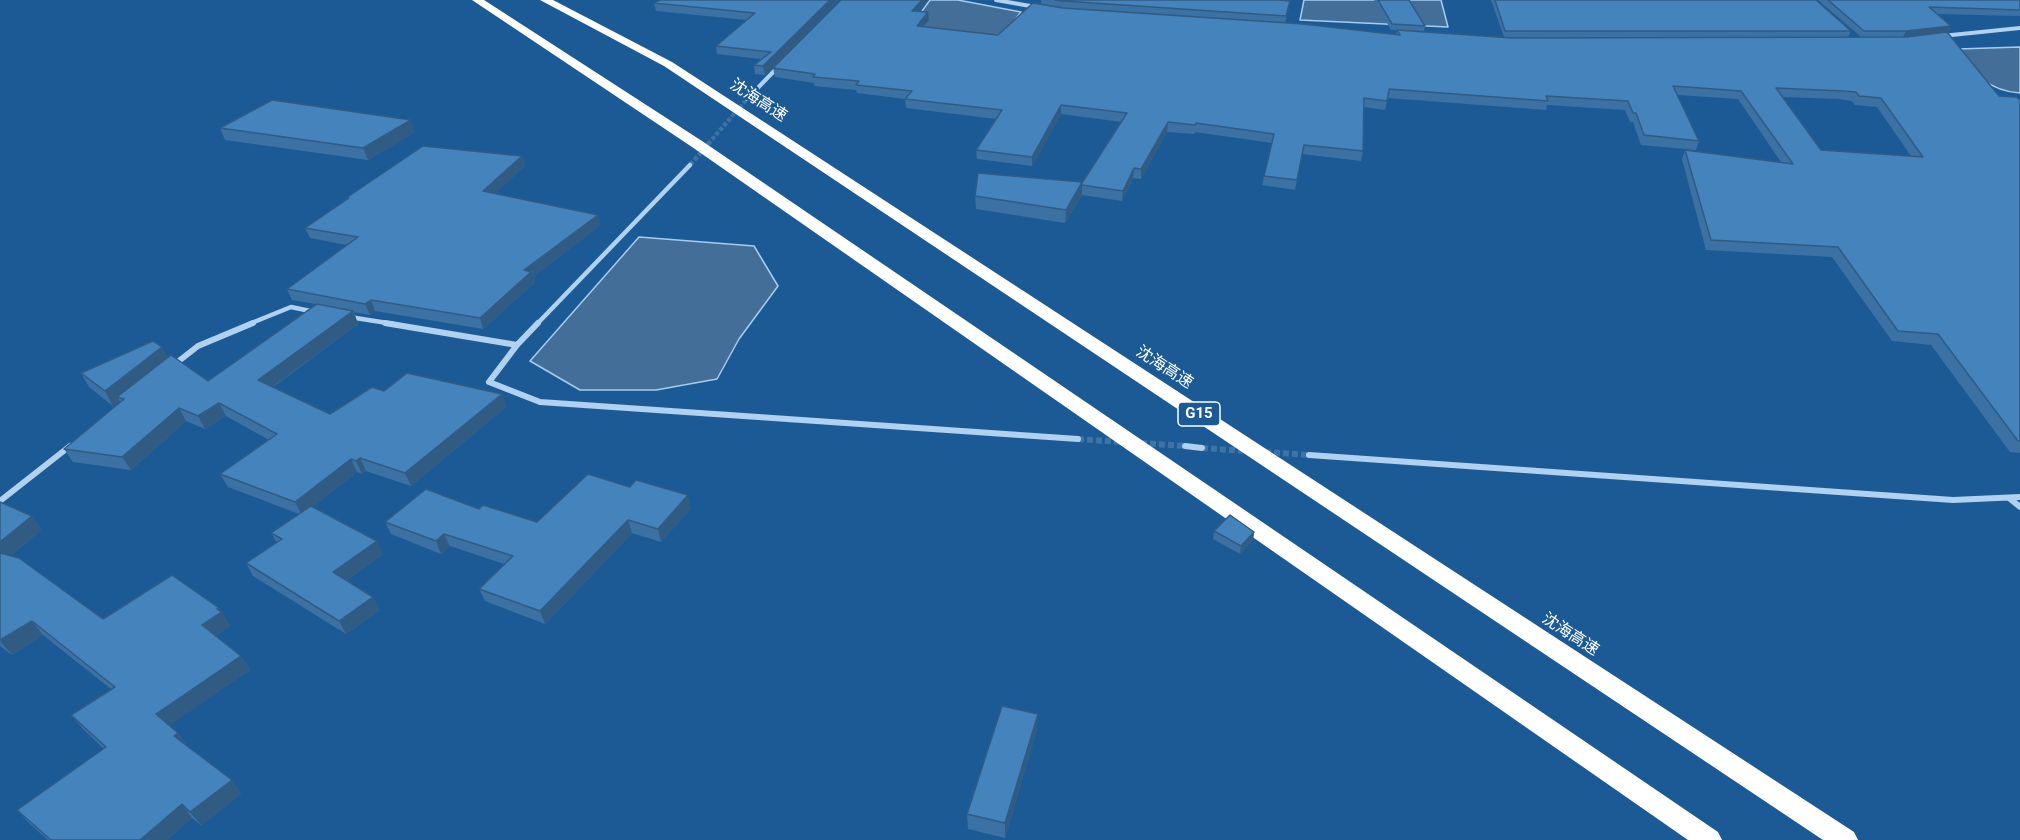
<!DOCTYPE html>
<html>
<head>
<meta charset="utf-8">
<style>
	body { margin:0 }
	canvas { display:block; background:#1c5a96 }
</style>
</head>
<body>
<canvas width="2020" height="840"></canvas>
<script>
const g = document.querySelector('canvas').getContext('2d');
g.lineJoin = 'round';
function fillPath(path, color) { g.fillStyle = color; g.fill(path, 'evenodd'); }
function strokePath(path, color, width, dash) { g.strokeStyle = color; g.lineWidth = width; g.lineCap = dash ? 'butt' : 'round'; g.setLineDash(dash || []); g.stroke(path); }
function label(font, color, halo, rows, align = 'center') {
  g.font = font + ' Roboto,"Noto Sans SC",sans-serif'; g.lineWidth = 5; g.setLineDash([]); g.textBaseline = 'middle'; g.strokeStyle = halo; g.fillStyle = color; for (const [text, x, y, turn = 0] of rows) {
    g.save(); g.translate(x, y); g.rotate((+turn || 0) * Math.PI / 180); g.textAlign = isNaN(turn) ? turn : align; if (halo) g.strokeText(text, 0, 0); g.fillText(text, 0, 0); g.restore();
  }
}
const water = new Path2D(`
	M930,0h28l63,12 -16,21 -11,3 -77,-7v-11z
	M1304,0h137l7,27 -148,-7z
	M2020,47v46c-33,-2 -45,-20 -62,-44z
	M639,237l115,9 24,40 -39,53 -22,40 -61,11h-76l-50,-29z`);
fillPath(water, '#436e98');
strokePath(water, '#a4cdf1', 1.5);
strokePath(new Path2D(`
	M708,144l39,-45`), '#3e73a6', 4, [4, 2]);
strokePath(new Path2D(`
	M690,165l20,-23`), '#3e73a6', 4.5, [4.5, 2]);
strokePath(new Path2D(`
	M1078,439l44,3
	M1141,443l44,3
	M1202,448l44,3
	M1265,452l44,3`), '#3e73a6', 6, [6, 3]);
strokePath(new Path2D(`
	M996,0l40,7
	M1942,36l78,-8
	M747,99l31,-32`), '#b0d1ef', 4);
strokePath(new Path2D(`
	M349,317l45,7
	M249,324l42,-17 24,5
	M537,324l153,-159`), '#b0d1ef', 4.5);
strokePath(new Path2D(`
	M385,323l132,22
	M538,323l-21,22 -28,37 51,20 538,37
	M175,364l23,-18 55,-23
	M1185,446l17,2
	M1309,455l644,45 67,-3
	M2009,498l11,9
	M0,501l70,-55`), '#b0d1ef', 6);
fillPath(new Path2D(`
	M472,0h12l218,141 1016,691 4,8h-34l-996,-693z
	M540,0h13l119,62 1182,770 4,8h-35l-1159,-774z`), '#fff');
fillPath(new Path2D(`
	M660,0h178l-73,75 -10,-1 -1,-9 7,-6 -44,-5 -1,-8 31,-26 -91,-9 -2,-8z
	M841,0h88l-10,11 9,1 1,8 -6,7 75,8 66,-27 -23,-4v-4h238l10,7 -4,16 111,12 1,-5h-6l-17,-30h35l16,26 -1,6 80,5 -13,-37h325l35,31 -3,6h13l-43,-37h202v16l-83,-2 14,12 -3,6 -44,5 95,59 21,4v353l-10,-1 -79,-107 -39,-4 -60,-84 -126,-7 -24,-91 3,-9 96,12 -43,-63 -61,-4 22,46 -3,9 -55,-5 -8,-23h-3l-5,-12 -78,-5 -1,5 -158,-12 -3,12 -21,-3 -1,44 -2,10 -59,-7 -7,36 -33,-5 2,-9 8,-33 -77,-11 -1,2 -27,-2 -26,47 -8,-1 -11,23 -40,-6 -17,28 -89,-14 -1,-13 107,-13 40,-61 -61,-8 -29,52 -55,-7 -1,-9 20,-31 -90,-11 -1,-9 -48,-6 -1,-3 -42,-4v-3l-39,-6 -2,-9zM1783,97l56,2 13,2 3,4 22,2 34,49 -90,-6z
	M220,128l195,4 -47,28 -143,-20z
	M522,156l3,10 -31,28 106,31 -67,52 1,6 -51,46 -108,-18 -5,4 -16,-3 4,12 -85,63 57,27 54,-23 118,3 4,13 -95,79 -45,-15 -4,3 -5,-2 -45,35 71,47 -36,26 33,30 -34,24 -93,-58 -7,-13 31,-20 -6,-10 28,-19 -71,-27 -8,-13 49,-34 -43,-24 -21,13 -19,-8 -55,49 -58,-8 -9,-13 57,-47 -1,-1 -7,5 -24,-19 -8,-14 87,-15 40,23 108,-77 -24,-4 -5,-11 60,-44 -37,-7 -5,-10 41,-28v-2z
	M0,502l32,14 9,14 -31,26 93,63 116,-11 11,18 -15,10 26,20 9,14 -81,55 9,8 9,13 54,48 -40,31 -9,-7 -25,22h-119l-18,-16 -13,-14 87,-61 -21,-20 -12,-14 40,-26 -68,-54 -31,20 -12,-9z
	M691,508l-30,34 -29,-9 -87,91 -60,-23 -6,-12 25,-25 -54,-18 -9,8 -50,-20 -6,-12 94,-13 58,13z
	M1214,531l40,1 -1,8 -13,14 -27,-15z
	M1037,729l-32,109 -37,-9 -1,-15z`), '#3b71a3');
fillPath(new Path2D(`
	M830,0h8l-73,75 -2,-9z
	M922,0h7l-17,19v-8z
	M928,12l1,8 -12,14v-8z
	M1951,26l-3,6 -45,5 3,-6z
	M1061,105v9l-29,52v-9z
	M411,120l4,12 -47,28 -5,-12z
	M1168,122l-1,10 -26,47v-10z
	M522,156l3,10 -39,36 -3,-11z
	M1134,168l-1,10 -11,23 1,-10z
	M1082,182v13l-17,28 1,-13z
	M598,215l2,10 -67,52 1,6 -51,46 -3,-11 44,-48z
	M371,300l4,11 -5,4 -5,-11z
	M353,311l5,13 -93,68 -7,-12z
	M162,347l8,15 -53,35 3,4 -7,5 -8,-15z
	M502,394l4,13 -95,79 -6,-13z
	M219,403l7,13 -21,13 -7,-13z
	M179,408l7,13 -55,49 -9,-13z
	M360,458l6,13 -4,3 -6,-13z
	M351,459l6,13 -55,43 -7,-13z
	M688,495l3,13 -30,34 -3,-13z
	M32,516l9,14 -41,34v-22z
	M628,520l4,13 -87,91 -5,-13z
	M1254,532l-1,8 -13,14 1,-8z
	M444,534l6,12 -9,8 -5,-13z
	M377,541l6,13 -43,31 -7,-13z
	M373,597l7,13 -34,24 -7,-13z
	M219,608l11,18 -19,13 -9,-14z
	M32,621l11,14 -31,20 -12,-14z
	M241,656l9,14 -84,58 -10,-14z
	M1038,714l-1,15 -32,109v-15z
	M178,733l10,14 -14,-11z
	M232,780l9,14 -40,31 -11,-13z
	M182,804l10,14 -25,22h-27z`), '#305c84');
const building = new Path2D(`
	M660,0h170l-67,66 -9,-1 17,-13 -55,-6 39,-33 -101,-10z
	M841,0h81l-10,11 16,1 -11,14 81,9 35,-32 30,5 240,16 97,11 -3,-5 115,8 395,-1 40,-5 52,64 17,1 4,3v341h-2l-80,-107 -40,-3 -60,-84 -127,-7 -26,-90 108,14 -52,-73 -68,-5 26,55 -55,-6 -8,-22h-3l-5,-12 -82,-5 2,5 -159,-12 -2,12 -23,-3 -1,53 -59,-6 -7,35 -33,-4 10,-42 -78,-11 -1,2 -27,-3 -27,47 -7,-1 -11,23 -41,-6v-2l45,-70 -66,-8 -29,52 -56,-7 26,-40 -97,-11 7,-8 -56,-6 3,-4 -46,-4 2,-3 -42,-6zM1776,88l67,3 13,1 3,4 22,2 42,59 -102,-7z
	M1055,0h224l11,1 -4,15 -222,-15z
	M1378,0h31l16,26 -33,-2z
	M1495,0h321l35,31h-346z
	M1828,0h192v10l-91,-3 22,19 -45,5h-42z
	M272,100l139,20 -48,28 -143,-20z
	M423,146l99,10 -39,35 115,24 -74,55 7,2 -51,46 -109,-18 -6,4 -78,-15 71,-52 -53,-9 44,-30h-3z
	M978,173l104,9 -16,28 -91,-14z
	M317,304l36,7 -95,69 72,34 42,-27 12,4 23,-18 95,21 -97,79 -45,-15 -4,3 -5,-2 -56,43 -75,-28 57,-40 -58,-31 -21,13 -19,-8 -57,49 -58,-8 60,-50 -7,-2 54,-42 37,26z
	M153,341l9,6 -57,44 -24,-18z
	M588,474l42,13 6,-7 52,15 -30,34 -30,-9 -88,91 -61,-22 34,-33 -69,-22 -8,7 -51,-19 41,-33 53,20 4,-4 54,17z
	M0,502l32,14 -32,26z
	M311,506l66,35 -44,31 40,25 -34,24 -93,-58 36,-24 -11,-6z
	M1230,515l24,17 -13,14 -27,-15z
	M0,553l19,5 84,61 69,-44 47,33 -2,1 5,3 -20,13 39,31 -85,58 22,19 -4,3 58,44 -42,32 -8,-8 -42,36h-89l-34,-30 89,-63 -35,-32 44,-28 -83,-66 -32,19z
	M1002,706l36,8 -33,109 -38,-9z`);
fillPath(building, '#4583bd');
strokePath(building, '#305c84', 1.5);
for (const [x, y, w] of [
	[1199,414,42]
]) { const box = new Path2D(); box.roundRect(x - w / 2, y - 12, w, 24, 4.5); g.fillStyle = '#1c5a96'; g.fill(box); strokePath(box, '#fff', 1.5); }
label('bold 15px', '#fff', null, [
	["G15",1199,414]
]);
label('16px', '#fff', '#1c5a96', [
	["沈海高速",758,101,33],
	["沈海高速",1164,368,33],
	["沈海高速",1570,635,33]
]);
</script>
</body>
</html>
